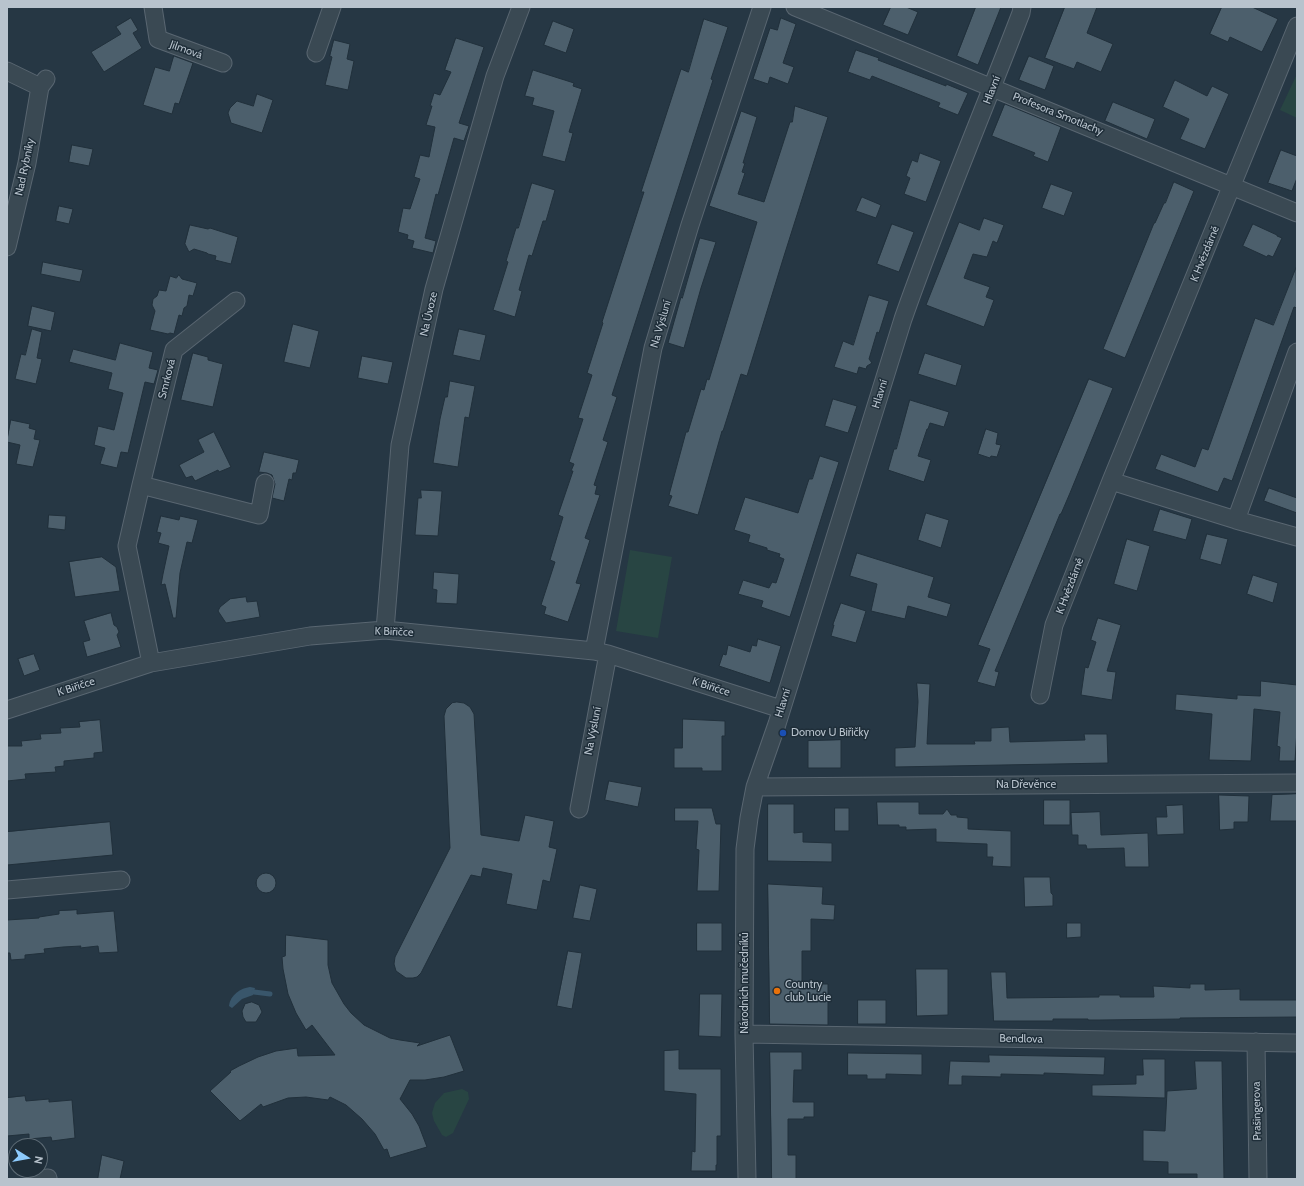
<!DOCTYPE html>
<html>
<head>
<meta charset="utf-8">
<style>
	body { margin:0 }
	#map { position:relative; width:1304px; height:1186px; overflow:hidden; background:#263744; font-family:Cabin,sans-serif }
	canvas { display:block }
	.frame { position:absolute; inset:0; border:8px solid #b8c3cd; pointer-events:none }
	.north { position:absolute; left:8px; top:1138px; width:40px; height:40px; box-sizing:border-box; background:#1f2e39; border:1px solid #5c6a74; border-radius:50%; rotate:101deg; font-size:11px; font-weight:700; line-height:16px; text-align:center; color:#b8c3cd }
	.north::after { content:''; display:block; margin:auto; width:14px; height:18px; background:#8dcafc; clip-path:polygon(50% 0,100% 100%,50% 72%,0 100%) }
</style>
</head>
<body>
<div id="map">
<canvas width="1304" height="1186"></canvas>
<div class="frame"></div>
<div class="north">N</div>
</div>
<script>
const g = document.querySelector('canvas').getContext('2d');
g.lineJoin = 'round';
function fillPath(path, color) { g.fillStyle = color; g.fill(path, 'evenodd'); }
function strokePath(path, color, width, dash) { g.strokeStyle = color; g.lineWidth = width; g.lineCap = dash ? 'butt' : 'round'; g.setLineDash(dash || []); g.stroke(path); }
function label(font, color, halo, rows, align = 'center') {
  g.font = font + ' Cabin,sans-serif'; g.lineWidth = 3; g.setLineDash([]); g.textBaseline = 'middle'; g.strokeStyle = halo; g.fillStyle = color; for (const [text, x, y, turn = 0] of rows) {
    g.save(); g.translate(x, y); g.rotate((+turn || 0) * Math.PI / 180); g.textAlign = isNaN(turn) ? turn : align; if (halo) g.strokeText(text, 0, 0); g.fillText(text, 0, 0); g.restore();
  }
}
fillPath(new Path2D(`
	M1297,74v44l-17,-8z
	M630,550l42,7 -14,81 -42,-7z
	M462,1089l6,3 1,7 -16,34 -7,4 -4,-2 -8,-14 -2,-8 3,-10 9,-10z`), '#284543');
fillPath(new Path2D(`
	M250,987l5,1 -2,7 -11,4 -10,9 -3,-2c1,-11 12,-18 21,-19z`), '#39566b');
strokePath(new Path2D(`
	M254,992l16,2`), '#39566b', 5);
const building = new Path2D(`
	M891,7h15l12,5 -10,23 -25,-10z
	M976,7h25l-23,58 -21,-9z
	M1065,7h32l-10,26 26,11 -12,28 -24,-10 -3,7 -29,-11z
	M1222,7h30l26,12 -16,33 -32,-15 -2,5 -18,-8z
	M131,18l7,12 -5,3 9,15 -38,24 -13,-20 30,-18 -5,-7z
	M781,18l15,6 -13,39 11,4 -6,17 -18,-7 -2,7 -15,-5 17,-51 7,2z
	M704,19l24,8 -17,52 2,1 -101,315 5,2 -14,43 5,2 -14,43 3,1 -2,8 5,1 -15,43 5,2 -14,43 5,1 -13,38 -24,-8 2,-7 -5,-2 14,-43 -5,-2 13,-43 -5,-2 15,-44h-2l3,-7 -5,-2 14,-43 -5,-1 14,-43 -5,-2 16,-50 -1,-1 42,-130h-3l40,-123 7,3z
	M553,21l21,8 -8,24 -22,-8z
	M456,38l28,9 -25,76 10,3 -5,15 -10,-3 -16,57 -2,-1 -11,44 11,3 -3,12 -21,-5 2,-7 -7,-2 1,-4 -10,-3 5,-24 7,1 10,-30 -6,-2 6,-22 9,2 6,-30 -9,-2 6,-19h-2l4,-13 6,2 11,-23 -6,-2z
	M334,40l16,4 -3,15 7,2 -6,29 -23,-5 7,-28 -2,-1z
	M856,50l23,8 -1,2 68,26v-2l22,9 -10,22 -20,-8 2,-4 -68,-27 -2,4 -22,-8z
	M174,56l19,7 -14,41 -4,-1 -3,11 -29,-9 12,-38 14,4z
	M1029,56l25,10 -9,24 -26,-10z
	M533,70l41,13 -1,3 9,3 -13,43 4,1 -8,29 -23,-6 12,-45 -22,-6 2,-7 -9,-2z
	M1175,80l32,16 5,-10 17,8 -24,55 -25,-10 9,-20 -26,-12z
	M257,94l16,6 -11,33 -31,-10 -3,-10 2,-5 7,-7 16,5z
	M1113,102l42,17 -8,20 -42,-18z
	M1005,104l56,23 -13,35 -15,-6 2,-3 -43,-17z
	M795,106l33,11 -44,139 -37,120 -6,-2 -18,57h-1l-24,84 -30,-9 4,-10 -3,-1 17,-63h2l13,-43 3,1 3,-11 2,1 48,-158 -48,-16 32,-95 16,6 -14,46h2l-3,9 3,1 -7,21 26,8 26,-80h2z
	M72,145l21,4 -4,17 -20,-4z
	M1281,150l16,6v22l-5,13 -24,-8z
	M920,153l21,8 -15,41 -22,-8 6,-16 -4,-2 6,-16 5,2z
	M1174,182l20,9 -69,167 -22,-9 51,-126h1l9,-20h1z
	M532,183l23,7 -9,31h-3l-11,35 -3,-1 -10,35 3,1 -7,26 -22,-7 15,-48 -2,-1 10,-33h2z
	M1051,184l22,8 -9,24 -22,-8z
	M862,197l19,8 -5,13 -20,-7z
	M59,206l14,3 -4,15 -13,-3z
	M984,218l20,7 -7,18 -4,-2 -6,16 -14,-3 -9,24 26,9 -4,10 8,3 -10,27 -58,-22 33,-83 20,8z
	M892,224l22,8 -15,40 -22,-8z
	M1253,224l24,11v1l5,2 -9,19 -5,-2 -1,2 -24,-11z
	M190,225l18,4 2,-1 28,9 -7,27 -16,-4 1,-4 -8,-2 -1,-1 -13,-4 -5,3 -4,-8z
	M700,238l16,4 -15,46 -17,60 -16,-5 13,-46 1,1z
	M43,262l40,8 -3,12 -39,-8z
	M1296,268l1,40 -3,-1 -62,174 -8,-3 -6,14 -63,-23 6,-15 34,13 7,-19 6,2 47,-132 18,7z
	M179,275l3,4 15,4 -4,13 -4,-1 -2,11 -3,2 -2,8 -3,-1 -5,19 -4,-1 -2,1 -18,-4 5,-19 -3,-6 1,-6 4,-3 2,-6 7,1 4,-15 6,2z
	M869,295l20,6 -10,32 -2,-1 -8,27 3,4 -5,3 -1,3 -7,-2 -2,7 -23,-7 9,-26 10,4z
	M32,306l23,6 -4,19 -23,-5z
	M293,324l26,7 -9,37 -26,-6z
	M32,329l10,3 -5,26 5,1 -6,25 -21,-5 6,-25 4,1z
	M459,329l27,6 -6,26 -27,-6z
	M120,343l33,9 -4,16 9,2 -4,14 -9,-2 -17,71 -7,-1 -4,16 -17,-4 5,-16 -11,-3 4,-19 16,4 9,-37 -15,-4 4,-16 -43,-11 4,-13 42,11z
	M193,353l15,4v3l15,4 -10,43 -32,-7z
	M925,353l37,12 -6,21 -38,-12z
	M362,356l31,6 -5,22 -30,-6z
	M1089,379l24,9 -43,105 -9,21h-1l-65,157 4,1 -4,15 -18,-5 13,-33 -12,-4z
	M450,381l25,5 -6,32 -4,-1 -7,50 -25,-4 7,-44 5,-22h2z
	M833,399l24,7 -9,27 -23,-7z
	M910,400l39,12 -5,15 -14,-4 -2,6h-1l-9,27 13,4 -7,22 -36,-12 6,-21h2z
	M11,420l19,4 -1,4 7,2 -2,9 6,1 -7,27 -17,-3 4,-19 -13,-3z
	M986,429l12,4 -2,11 5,1 -4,12 -6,-1 -1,2 -12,-4z
	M214,432l17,35 -12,5 -1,-2 -23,11 -3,-5 -6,2 -7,-13 25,-13 -6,-12z
	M264,452l35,8 -3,13h-3l-1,7 -3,-1 -5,22 -12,-3 3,-14 -3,-9 -5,-2 -8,-1z
	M820,456l19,6 -49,155 -29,-10 2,-6 -25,-7 5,-14 26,8 3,-6 4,1 8,-24 -5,-2 1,-3 -13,-4v-2l-19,-6 2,-7 -16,-5 11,-33 53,16 11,-34h3z
	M1269,488l28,10v15l-33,-12z
	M421,490l21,1 -4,45 -23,-1 3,-37h3z
	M1160,509l32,10 -6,21 -33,-9z
	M926,513l23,7 -8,28 -23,-8z
	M49,515l17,1 -1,14 -17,-2z
	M161,516l18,4 1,-4 18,4 -6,23 -5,-1 -7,31 -4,45h-3l-8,-34 -4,1 2,-11 6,-28 -11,-3 3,-10 -4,-1z
	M1207,534l21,5 -7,26 -21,-6z
	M1127,539l23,7 -13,45 -23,-7z
	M857,553l77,24 -6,20 23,7 -4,13 -39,-11 -3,13 -34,-8 6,-27 -27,-8z
	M102,557l14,10 4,24 -45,6 -6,-35z
	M434,572l25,2 -2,30 -21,-1 1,-13 -4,-1z
	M1253,575l25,8 -5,20 -26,-9z
	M246,597l1,5 10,-1 3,16 -34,6 -8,-12 2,-4 10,-8z
	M841,603l25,8 -10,32 -25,-7 3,-11h-1z
	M111,613l3,12 3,2 2,5 -2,3 4,12 -34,10 -4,-15 7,-2 -6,-19z
	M1098,618l23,7 -14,46 9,1 -4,28 -31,-5 4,-28 3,1 8,-26 -5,-2z
	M758,639l23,7 -11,37 -51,-17 4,-12 3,1 2,-10 22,7 2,-7 4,1z
	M34,654l6,16 -16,6 -6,-17z
	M1261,681l36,4v45l-2,31h-16l1,-14 -3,-1 3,-34 -26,-3 -3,52 -42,-1 3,-46 -37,-4 1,-16 61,5v-4l23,1z
	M917,683l13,1 -3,60h48l-1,-3h17v-13l18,-1 1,15 75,-2 -1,-6h23l1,29 -213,4v-19l20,-1 3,-45z
	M457,702l7,1 6,4 4,7 7,121 38,6 6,-26 29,6 -5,26 8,2 -7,33 -7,-2 -6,30 -31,-6 6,-30 -29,-6 -2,9 -10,-2 -50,98 -4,4 -4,1h-7l-10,-7 -2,-7 1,-7 55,-109 -6,-132 2,-7 6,-6z
	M683,719l42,2v15h-3v35h-20v-3h-28v-20h8z
	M100,720l3,32 -9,1v5l-30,3v5l-9,1 1,5 -31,2 1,5 -19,2v-35h15l-1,-5 20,-2 -1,-5 21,-1 -1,-5 20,-1 -1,-5z
	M841,740v28h-33v-27z
	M609,781l33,6 -4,20 -33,-7z
	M1297,794v27h-27l2,-26z
	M1219,795l30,1 -1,26h-14v7l-14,1z
	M1044,800h26v25h-26z
	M877,802h42v12h24l4,-5 4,6h6v2l11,1v11l43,2v36l-19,-1 1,-9h-6v-13l-51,-2v-13l-30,1v-3h-7v-2h-21z
	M768,804h26v29l9,-1v10l29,1v19l-64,-1z
	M1183,805l1,29 -27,1 -1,-18h11l-1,-11z
	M675,808h37l4,16h5l-2,67h-22l2,-41 -3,-1 2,-28h-23z
	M835,808h14v23h-14z
	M1100,812l1,23 47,-2 1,34h-24l-1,-19 -37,1 -1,-4h-8v-10h-6l-1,-22z
	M110,822l3,33 -106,10v-33z
	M256 883a10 10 0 1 1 20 0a10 10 0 1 1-20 0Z
	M1024,877h26l1,16 2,2v11l-28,1z
	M768,884l55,3 -1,17 13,1 -1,15 -23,-1v32h-9v31h19v2h7v41l-58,-1z
	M580,885l17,4 -7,32 -17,-3z
	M77,910v4l37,-3 4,41 -19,1 -1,-7 -18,2 1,-2 -18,1 -19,2 1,4 -20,2v4l-14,1 -1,-7h-3v-33l32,-2v-1l20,-3v-3z
	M697,923h25v28h-25z
	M1067,923h14v14l-14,1z
	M286,935l42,5v25l4,18 12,21 7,9 13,12 26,13 10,2 20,3 -3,3 33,-11 14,36 -20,6 -19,3h-15l-10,19 12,15 7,12 8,21 -37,11 -3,-9 -3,1 -9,-16 -13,-15 -16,-14 -16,-8 -2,3 -22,-3 -18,1 -25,9 -2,-3 -21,17 -30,-30 21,-19 -1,-1 9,-5 19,-9 18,-6 21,-3 1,8 37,-1 -23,-30 -6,5 -10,-17 -8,-19 -5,-25 -1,-12 3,-1z
	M568,951l14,2 -10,56 -15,-3z
	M916,969h32v46l-31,1z
	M991,972h15l1,26 92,-1v-2h21v2h34l-1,-11 37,2v-4h15v6l35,-1v11h57v17l-117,1v1l-80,1h-12v-1h-35v2h-59z
	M700,994h22l-1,43 -22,-1z
	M858,1000h28v24h-28z
	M252,1002l7,3 3,7 -6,10h-10l-3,-5 -1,-6 3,-7z
	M679,1050v19h42v67h-4v29h-1v6h-25l1,-20 3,1 1,-58 -32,-3v-40z
	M770,1052h32v18h-8l-1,32h21v15h-10v2h-16v36h8v24h-24z
	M848,1053l74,1v21l-36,-1v5h-19v-4h-19z
	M989,1055l116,2 -1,18 -60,-2v2l-43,-1v3l-39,-1v9h-14l2,-24 39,1z
	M1143,1059h22v39l-73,-2v-11l44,-1v-9h7z
	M1195,1061h27l2,118h-27v-5h-29v-12l-25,-1v-31l22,1 2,-40 29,-2z
	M25,1096l1,5 23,-2v3l23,-2 3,38 -23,3 -1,-4 -22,2v-5l-22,2v-38z
	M102,1155l22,6 -4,18h-22z`);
fillPath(building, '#4c5f6c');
strokePath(building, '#21303b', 1);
const street = new Path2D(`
	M153,7l5,32 65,24
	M795,7l502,206
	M316,53l16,-46
	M7,71l33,16
	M7,247l20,-84 13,-76 6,-8
	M1111,481l125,39 61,17
	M141,485l118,30 6,-32
	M1236,520l61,-168
	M385,630l15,-185 34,-156 61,-213 26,-69
	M594,651l59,-303 37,-123 72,-218
	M151,663l-24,-117 14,-61 33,-135 62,-49
	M1040,695l14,-70 57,-144 186,-455
	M7,710l144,-47 159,-27 75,-6 209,21 14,3 173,55
	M755,787l542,-4
	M579,809l29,-155
	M7,890l114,-10
	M744,1034l553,9
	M1256,1042l2,137
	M39,1179l9,-1
	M747,1179l-3,-145 1,-185 4,-31 6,-31 22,-63 126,-405c36,-103 79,-204 118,-306l1,-6`);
strokePath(street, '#596671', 19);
strokePath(street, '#3a4953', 17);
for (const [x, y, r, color] of [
	[783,733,4,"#1a4fb4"],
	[777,991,4,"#e8710a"]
]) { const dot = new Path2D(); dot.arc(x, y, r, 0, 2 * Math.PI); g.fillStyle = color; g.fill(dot); strokePath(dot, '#1f2e39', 1.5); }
label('11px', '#b8c3cd', '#1f2e39', [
	["Jilmová",186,50,20],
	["Hlavní",992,90,-69],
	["Profesora Smotlachy",1058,114,22],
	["Nad Rybníky",25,167,-78],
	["K Hvězdárně",1205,254,-68],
	["Na Úvoze",429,314,-77],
	["Na Výsluní",661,324,-74],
	["Smrková",167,379,-76],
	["Hlavní",880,394,-73],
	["K Hvězdárně",1070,586,-69],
	["K Biřičce",394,632,2],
	["K Biřičce",76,687,-18],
	["K Biřičce",711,687,18],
	["Hlavní",783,703,-73],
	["Na Výsluní",593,731,-79],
	["Na Dřevěnce",1026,785],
	["Národních mučedníků",745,983,-90],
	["Bendlova",1021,1039,1],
	["Prašingerova",1257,1111,-91]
]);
label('11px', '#b8c3cd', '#1f2e39', [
	["Domov U Biřičky",791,733],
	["Country",785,985],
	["club Lucie",785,998]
], 'left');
</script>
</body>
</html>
